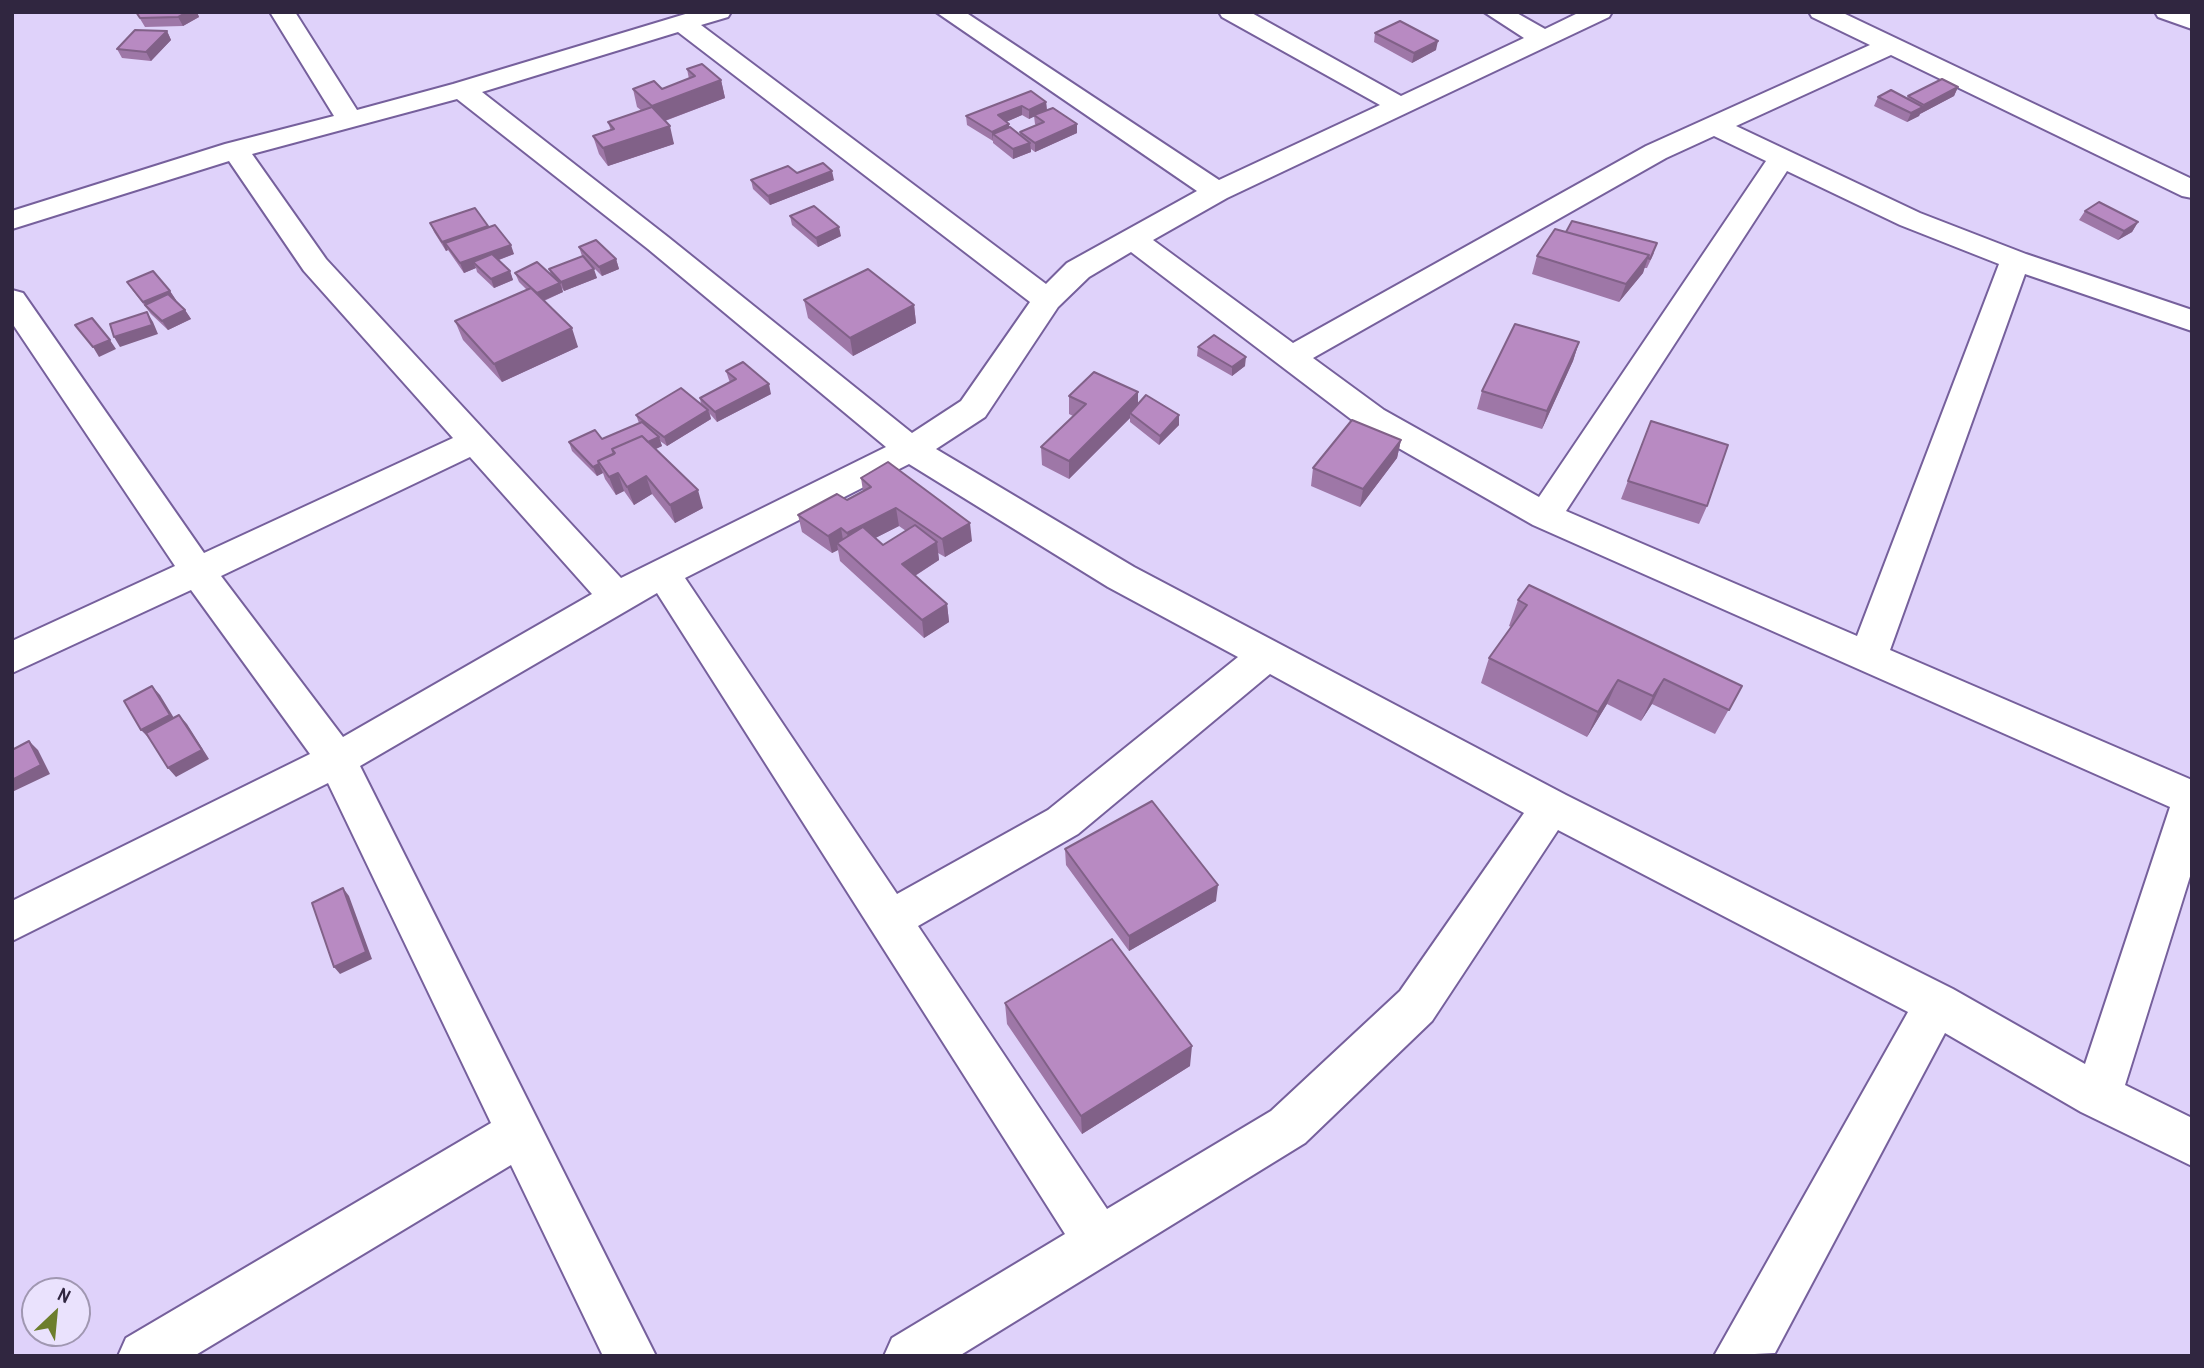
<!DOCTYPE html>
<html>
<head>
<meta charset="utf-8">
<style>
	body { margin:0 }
	#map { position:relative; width:2204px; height:1368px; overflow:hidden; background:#dfd2fa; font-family:"Archivo Narrow",sans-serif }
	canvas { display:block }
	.frame { position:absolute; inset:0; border:14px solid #302640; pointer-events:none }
	.north { position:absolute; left:21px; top:1277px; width:70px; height:70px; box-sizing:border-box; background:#eae2fd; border:2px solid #a097b1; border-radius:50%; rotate:26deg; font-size:19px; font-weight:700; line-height:28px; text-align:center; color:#302640 }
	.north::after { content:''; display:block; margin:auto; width:24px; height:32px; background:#6d7e2d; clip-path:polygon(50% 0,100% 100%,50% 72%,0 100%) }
</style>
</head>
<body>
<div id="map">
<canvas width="2204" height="1368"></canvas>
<div class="frame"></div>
<div class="north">N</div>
</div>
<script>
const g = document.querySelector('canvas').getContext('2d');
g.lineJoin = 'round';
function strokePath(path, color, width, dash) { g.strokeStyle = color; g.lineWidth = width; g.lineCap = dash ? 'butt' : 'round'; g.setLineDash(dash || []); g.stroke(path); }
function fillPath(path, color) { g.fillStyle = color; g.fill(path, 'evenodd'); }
const minor = new Path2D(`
	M270,12h25l62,98 96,-26 239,-72h39l-3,5 -27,8 345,259 21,-21 130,-72 -261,-179h29l254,168 161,-75 -158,-88 -3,-5h31l151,84 123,-58 -40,-26h31l30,17 35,-17h32l-3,5 -382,181 -74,42 140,103 353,-197 224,-101 -58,-28 -3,-5h32l351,167v19l-10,-2 -291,-141 -155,71 184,87 106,41 166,56v21l-167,-57 -135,376 302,130v90l-67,215 67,33v48l-111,-54 -136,-79 -170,320 -61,3 194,-344 -350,-182 -126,191 -127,122 -346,213h-75l8,-18 173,-104 -408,-641 -297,173 296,590h-53l-92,-191 -317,191h-76l8,-18 365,-215 -163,-340 -316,158v-40l298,-147 -119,-164 -179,83v-32l163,-75 -163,-243v-33l11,3 181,260 249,-115 -149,-167 -75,-110 -217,68v-18l213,-67 109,-28zM678,32l352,270 -69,99 -49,32 -244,-196 -186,-145zM457,99l191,150 238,198 -265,131 -295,-319 -74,-105zM1714,136l52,25 -227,336 -155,-87 -71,-52 353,-200zM1787,171l113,54 99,39 -142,372 -291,-125zM1131,252l229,174 173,99 637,282 -85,257 -132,-75 -387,-194 -432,-228 -198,-118 49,-32 73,-110 31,-30zM470,457l122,137 -249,143 -122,-161zM909,464l199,123 130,70 -190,153 -151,84 -212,-316zM1270,674l254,139 -124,178 -129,120 -164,98 -189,-283 160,-92z
	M2155,12l37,1v16l-34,-12z`);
strokePath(minor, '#76609c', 4);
fillPath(minor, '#fff');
fillPath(new Path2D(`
	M136,12h61l2,5 -16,9 -38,1z
	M167,31l4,9 -20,21 -29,-3 -5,-9z
	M1375,33l61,17 -24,13 -38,-21z
	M687,69l34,11 4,18 -60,23 9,23 -66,22 -9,-12 -6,-18 18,-5 -3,-9 34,-11 -5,-4 -4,-18h29l27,-10z
	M1958,87l-4,9 -34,18 -1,2 -12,6 -33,-16 4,-9 29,1 1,-2z
	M1046,102l1,9 30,22 -42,19 -4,-3v3l-18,7 -20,-16v-2l-26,-16 -1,-9zM1022,115l7,4 5,-3 1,8 1,1 -16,7v3l-11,-8v-3l-3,-2z
	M797,173l37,7 -64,25 -17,-16 -2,-9z
	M2085,211l53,11 -6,10 -14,8 -39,-20z
	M790,216l51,20 -23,11 -26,-22z
	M430,223l59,4 25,27 -15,6 11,11 3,9 -19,8 -17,-16 -1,-4 -12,5 -16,-23 -2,1 -12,-19z
	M579,247l37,12 3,10 -17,7 -12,-12 7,14 -33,13 -2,-3 1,4 -19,9 34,46 -76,35 -39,-42 -8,-19 72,-31 -8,-8 -4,-9 36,2 -2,-6 33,-13z
	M1654,253l-7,15h-3l-1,5 -24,29 -87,-28 5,-18z
	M127,282l43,9 6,9 9,10 6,9 -23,11 -17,-16 -18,-23z
	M804,300l110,5 2,18 -63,33 -45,-38z
	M1579,342l-6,19 -31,68 -65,-20 5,-18z
	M1198,347l47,19 -13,10 -35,-20z
	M726,371l45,23 -54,28 -7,-8 1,5 -44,27 -7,-5 2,5 -6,3 47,59 -28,15 -23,-29 -18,11 -10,-14 -8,4 -11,-16 -2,-6 -6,3 -25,-25 -3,-9 33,-3 37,-16 -3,-8 65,-10 -1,-7 30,-16 -1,-2z
	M1138,392v12l41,11v10l-20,20 -29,-23v-4l-61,61 -27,-14 -1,-18 32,-31 -4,-2v-18z
	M1651,421l56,85 -8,18 -78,-25z
	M1401,440l-4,18 -37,49 -49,-21 2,-18z
	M861,478l111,63 -27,16 -7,-4 1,7 -24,16 32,28 2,18 -25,16 -84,-77 -2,-11 -6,3 -30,-21 -4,-17 49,-15 16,-9zM899,526l7,5 -23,14 -8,-7z
	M1518,600l224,86 -27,48 -63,-30 -11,17 -34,-17 -20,33 -106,-54 8,-25 22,-31 -2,-1z
	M1065,849l151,52 -87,50 -63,-86z
	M1005,1003l185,63 -108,68 -75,-110z`), '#9e77a7');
fillPath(new Path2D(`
	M187,12h10l2,5 -16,9 -5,-9z
	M167,31l4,9 -20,21 -5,-9z
	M1438,41l-2,9 -24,13 2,-10z
	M721,80l4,18 -69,26 -4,-18z
	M1958,87l-4,9 -34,18 4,-9z
	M1046,102l1,9 -18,8v-9z
	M1022,106v9l-23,10 -1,-10z
	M1923,107l-4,9 -12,6 4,-9z
	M1009,124v9l-16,1 -1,7v-9z
	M1077,124v9l-42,19v-9z
	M670,126l4,18 -66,22 -5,-18z
	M1030,143l1,9 -18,7v-10z
	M832,171l2,9 -64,25 -2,-9z
	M2138,222l-6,10 -14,8 6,-9z
	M488,226l4,9 -47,8 3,7 -2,1 -4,-9z
	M839,227l2,9 -23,11 -2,-9z
	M511,245l3,9 -35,13 -6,-5 3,6 -12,5 -4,-10z
	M1649,255l-6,18 -24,29 7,-18z
	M616,259l3,10 -17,7 -3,-9z
	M594,269l3,9 -33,13 -3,-9z
	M510,271l3,9 -19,8 -3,-9z
	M560,283l3,9 -23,10 -3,-9z
	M170,291l6,9 -30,5 -3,-3z
	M914,305l2,18 -63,33 -3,-18z
	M185,310l6,9 -23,11 -6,-9z
	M147,312l6,10 5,12 -38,13 -6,-10z
	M572,328l6,19 -76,35 -8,-18z
	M110,340l6,9 -17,8 -6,-10z
	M1579,342l-6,19 -31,68 5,-18z
	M1246,357l-1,9 -13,10v-9z
	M769,384l2,10 -54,28 -2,-10z
	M1138,392v18l-8,3v5l-61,61v-18z
	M708,410l3,9 -44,27 -3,-9z
	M1179,415v10l-20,20 1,-9z
	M659,437l3,9 -42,19 -4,-9z
	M1401,440l-4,18 -37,49 3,-18z
	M599,464l4,9 -6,3 -4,-9z
	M618,473l6,18 -8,4 -7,-18z
	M646,476l6,18 -18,11 -7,-18z
	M698,490l5,18 -28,15 -5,-18z
	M896,508l3,18 -49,25 -3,-18z
	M970,523l2,18 -27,16 -3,-18z
	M841,528l3,18 -7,-3 1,7 -6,3 -4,-17z
	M937,542l2,18 -34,22 -3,-18z
	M947,604l2,18 -25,16 -2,-18z
	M1664,679l-12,25 -11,17 12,-25z
	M1618,680l-11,24 -20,33 11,-25z
	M152,686l8,9 17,28 -28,15 -8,-8z
	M179,715l8,9 22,35 -33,18 -8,-9z
	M29,741l9,9 12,24 -38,18v-12z
	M1218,885l-2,16 -87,50v-15z
	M343,888l6,8 23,63 -32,15 -6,-7z
	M1192,1046l-2,20 -108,68 -1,-18z`), '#816188');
const building = new Path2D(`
	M136,12h51l-9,5 -38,1z
	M1400,21l38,20 -24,12 -39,-20z
	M135,30l32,1 -21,21 -29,-3z
	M702,64l19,16 -69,26 -19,-17 21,-8 8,8 33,-13 -8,-7z
	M1942,79l16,8 -34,18 -16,-9z
	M1891,90l32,17 -12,6 -33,-16z
	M1031,91l15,11 -17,8 -7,-4 -24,9 11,9 -17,8 -26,-16z
	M652,107l18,19 -67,22 -10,-12 21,-7 -6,-7z
	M1053,108l24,16 -42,19 -15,-11 24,-10 -10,-7z
	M1010,127l20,16 -17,6 -20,-15z
	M823,163l9,8 -64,25 -17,-16 37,-14 9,7z
	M2099,202l39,20 -14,9 -39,-20z
	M814,206l25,21 -23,11 -26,-22z
	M475,208l13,18 -46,16 -12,-19z
	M1572,221l85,22 -7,16 -2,-1 1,-3 -83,-23z
	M495,225l16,20 -51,18 -15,-20z
	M1555,229l94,26 -23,29 -89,-28z
	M596,240l20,19 -17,8 -20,-20z
	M492,254l18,17 -19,8 -18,-17z
	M583,256l11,13 -33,13 -12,-13z
	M537,262l23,21 -23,10 -22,-20z
	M868,269l46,36 -64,33 -46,-38z
	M153,271l17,20 -27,11 -16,-20z
	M531,288l41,40 -78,36 -39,-43z
	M168,294l17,16 -23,11 -17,-16z
	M147,312l5,13 -38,12 -4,-13z
	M92,318l18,22 -17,7 -18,-22z
	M1515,324l64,18 -32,69 -65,-20z
	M1214,335l32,22 -14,10 -34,-20z
	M743,362l26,22 -54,28 -15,-14 36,-19 -10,-8z
	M1094,372l44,20 -69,69 -28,-14 45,-43 -17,-8z
	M681,388l27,22 -44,27 -28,-22z
	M1146,395l33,20 -19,21 -30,-23z
	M1352,420l49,20 -38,49 -50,-21z
	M1651,421l77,24 -21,61 -79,-25z
	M642,422l17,15 -11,5 -6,-6 -30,13 2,5 -16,7 1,3 -6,3 -24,-25 26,-12 7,9z
	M642,436l56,54 -28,15 -24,-29 -19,11 -9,-14 -9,4 -11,-16 17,-8 -3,-4z
	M888,462l82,61 -28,16 -46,-31 -49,25 -6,-5 -13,8 -30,-21 39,-21 10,6 24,-13 -10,-9z
	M915,525l22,17 -35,22 45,40 -25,16 -85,-77 26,-16 20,18z
	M1529,585l213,101 -13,24 -65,-31 -11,17 -35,-16 -20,32 -109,-54 38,-53 -9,-5z
	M152,686l18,29 -29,15 -17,-29z
	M179,715l23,35 -34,18 -22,-35z
	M29,741l12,24 -29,15v-30z
	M1152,801l66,84 -89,51 -64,-87z
	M343,888l23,64 -32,15 -22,-64z
	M1112,939l80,107 -111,70 -76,-113z`);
fillPath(building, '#b88ac2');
strokePath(building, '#816188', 2);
</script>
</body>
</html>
